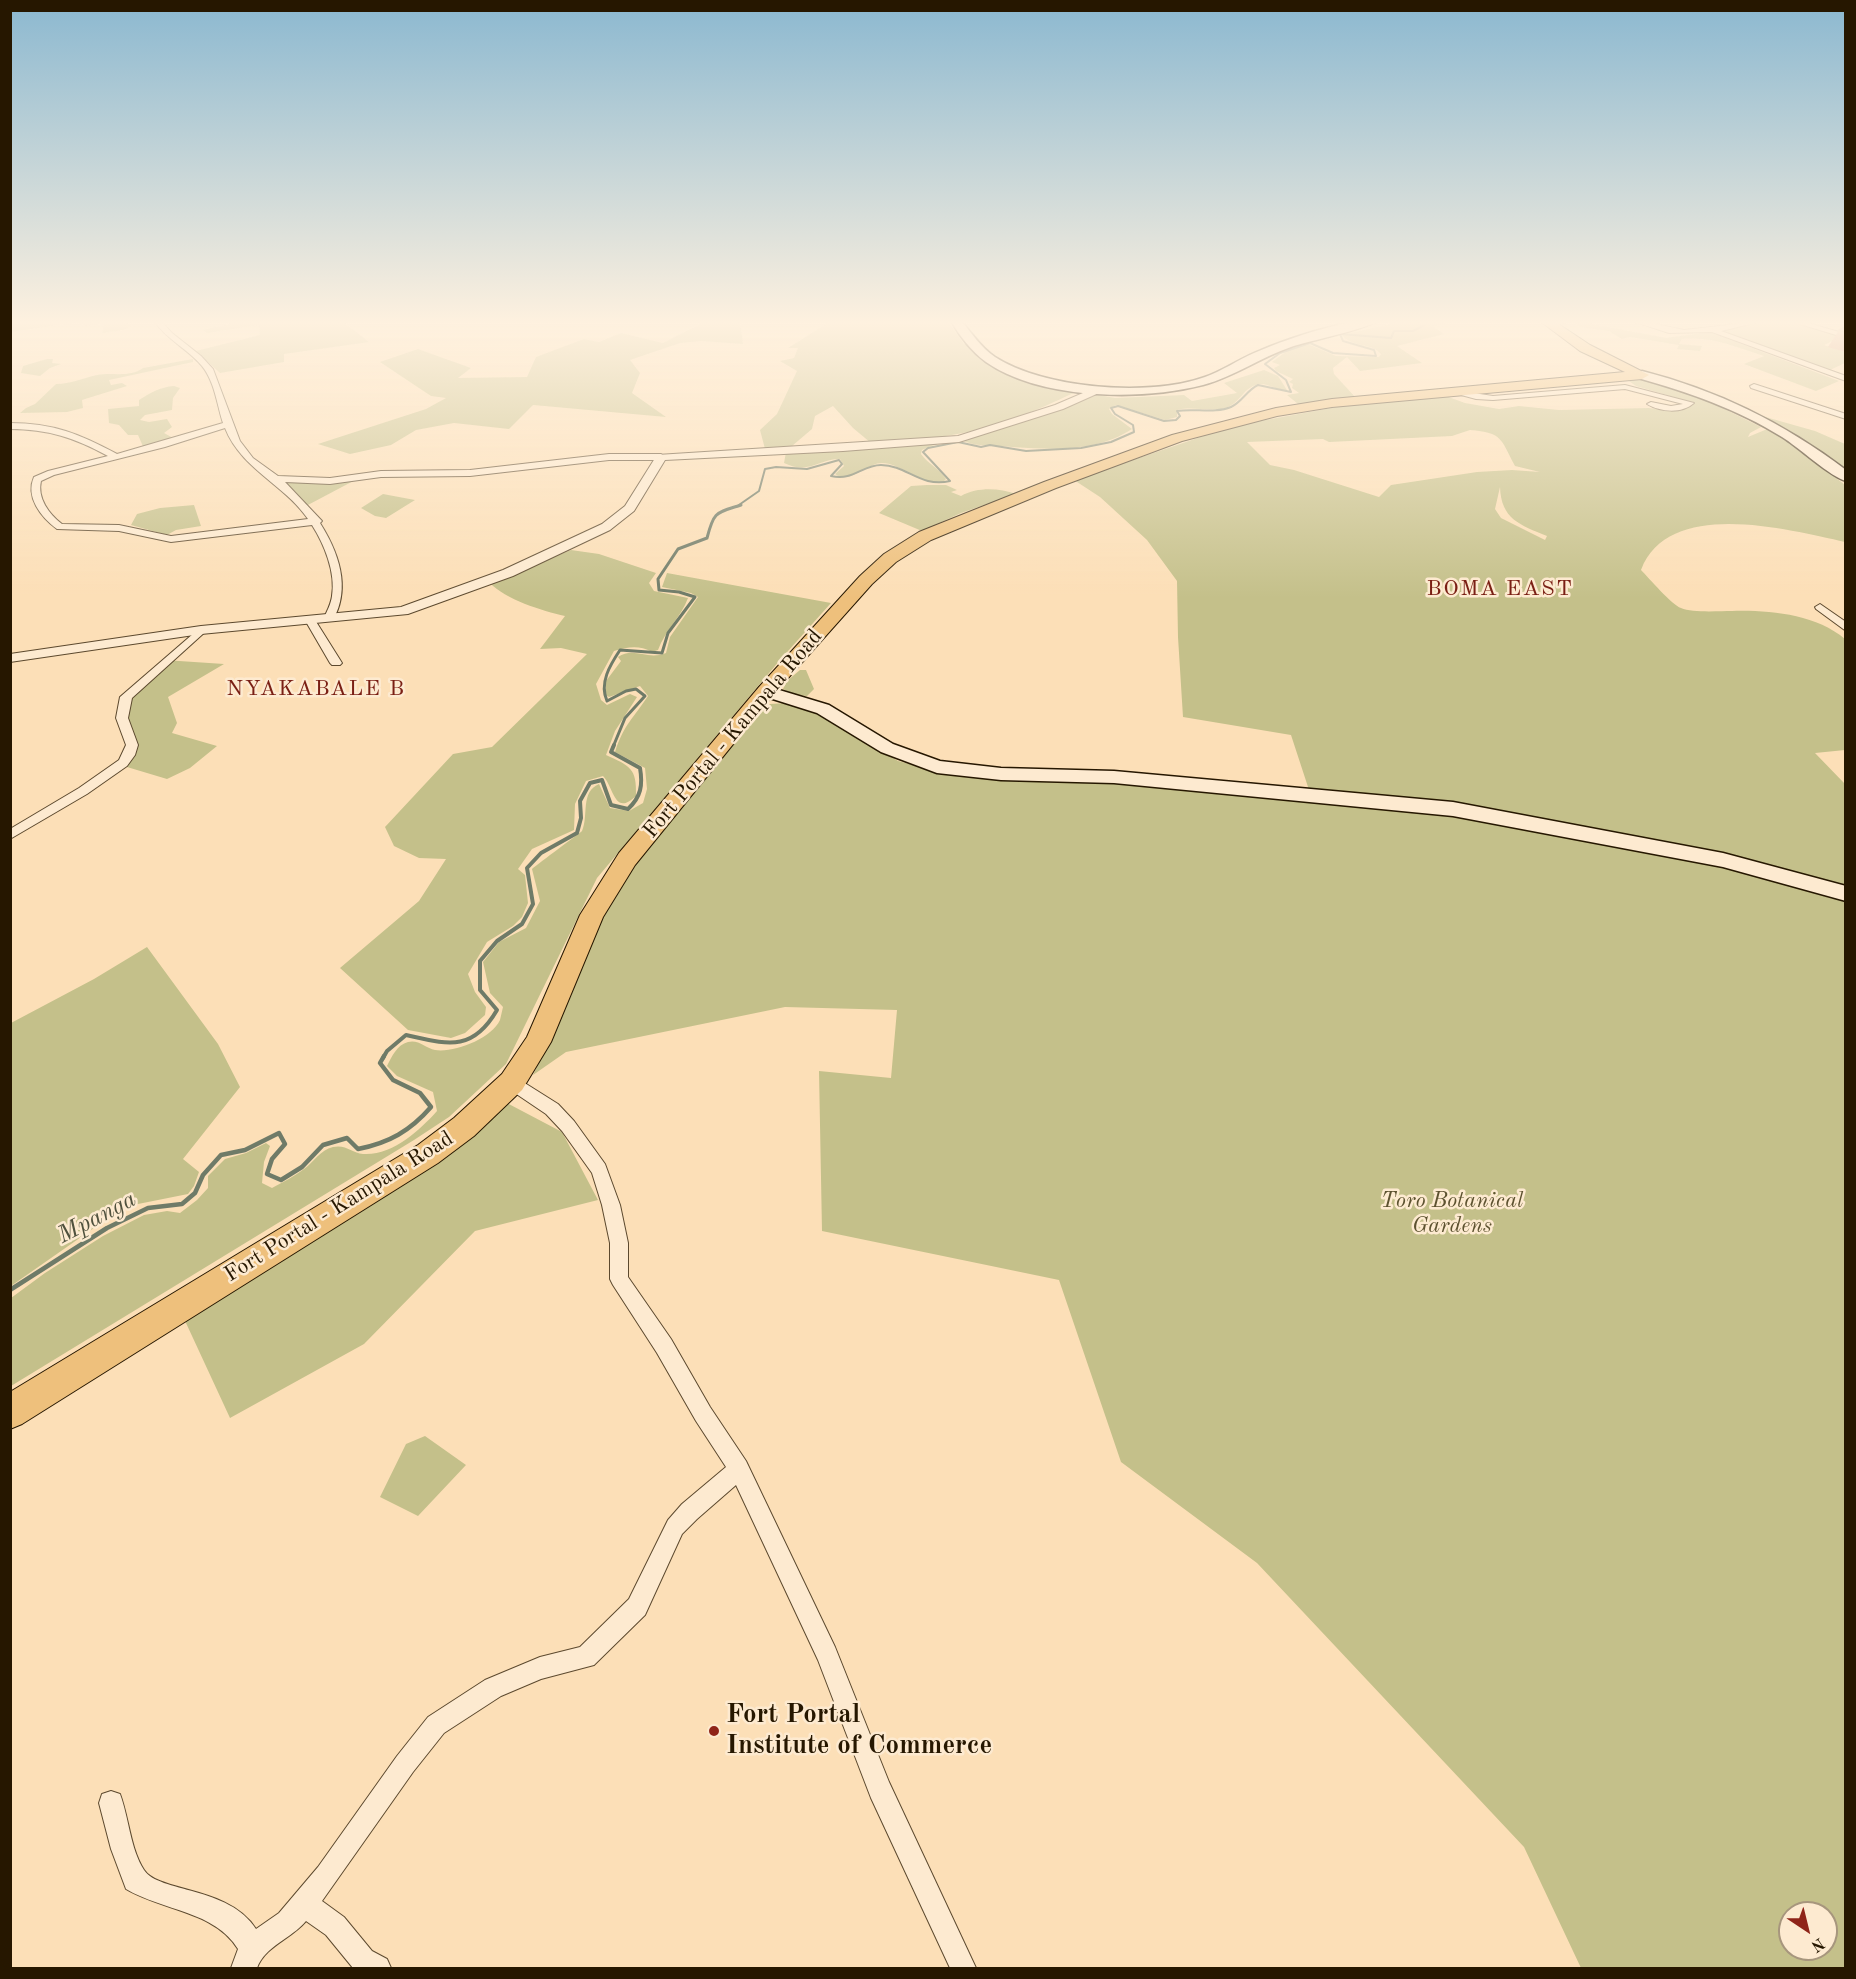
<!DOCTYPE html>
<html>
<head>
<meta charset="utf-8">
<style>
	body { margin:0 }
	#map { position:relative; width:1856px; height:1979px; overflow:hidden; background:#fcdfb7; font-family:"Old Standard TT",serif }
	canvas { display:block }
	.frame { position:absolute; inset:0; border:12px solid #261700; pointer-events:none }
	.north { position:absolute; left:1778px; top:1901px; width:60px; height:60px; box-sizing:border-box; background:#fdead0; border:2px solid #a7967d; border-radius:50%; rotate:145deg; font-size:16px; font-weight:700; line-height:24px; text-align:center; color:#261700 }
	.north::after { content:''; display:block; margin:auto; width:21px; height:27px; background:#8f2418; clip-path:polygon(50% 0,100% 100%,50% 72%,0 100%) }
</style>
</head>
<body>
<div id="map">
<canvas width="1856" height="1979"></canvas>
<div class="frame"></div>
<div class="north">N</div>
</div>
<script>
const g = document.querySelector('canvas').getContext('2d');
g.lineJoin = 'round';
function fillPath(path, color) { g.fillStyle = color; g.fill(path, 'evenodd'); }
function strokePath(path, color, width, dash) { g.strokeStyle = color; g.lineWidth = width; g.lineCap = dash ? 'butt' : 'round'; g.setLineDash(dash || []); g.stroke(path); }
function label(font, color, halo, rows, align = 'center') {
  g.font = font + ' "Old Standard TT",serif'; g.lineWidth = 5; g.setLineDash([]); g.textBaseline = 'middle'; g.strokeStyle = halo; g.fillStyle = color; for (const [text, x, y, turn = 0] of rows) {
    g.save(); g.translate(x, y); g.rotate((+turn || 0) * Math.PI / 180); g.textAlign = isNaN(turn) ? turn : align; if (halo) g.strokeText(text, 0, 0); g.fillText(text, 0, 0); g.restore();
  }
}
fillPath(new Path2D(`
	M11,321h109l13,5 -10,4 -21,3 2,-9 -19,2 -7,-4 -67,10z
	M242,321h100l27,21 -85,12v8l-64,11 -24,-22 64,-16 -1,-10 -52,8 -4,-3z
	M706,321h34l3,23 -41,-3 -22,2 -50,17 10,13 -8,20 34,24 -133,-12 -24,24 -55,-6 -38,7 -25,15 -41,9 -32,-10 108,-35 20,-11 -15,-2 -51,-34 38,-13 53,19 -13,10 69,-1 9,-20 48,-18 15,3 22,-9 42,10z
	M831,321h117l16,23 7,-3 23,25 86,24c-34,16 -75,35 -112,42 -32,7 -65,8 -97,11l-18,-15 -20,-22 -18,10 -3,13 -20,17 -27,3 -5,-19 17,-16 20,-43 -17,-10 14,-3 4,-10h-10z
	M1403,321h48l-17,6 10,7 -47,12 25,17 -62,8 -13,-14 -14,11 1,6 22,24 -58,6 -11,-9 12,-2 -7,-5 1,-4 -4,-2 4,-3 -17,-8 -2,-3 6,-3 -8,-3 16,-12 20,-6 28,12 43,1 2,-3c-10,-12 -29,-6 -39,-19z
	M1577,321l89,17 44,-6 129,49 -23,10 -72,-27 20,-8c-28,-9 -52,-20 -82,-17l-3,5 23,2 -2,5 -23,-2 2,-4 -49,-8 -8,2 -13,-8 -30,-4 -5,-5z
	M1773,321h16l54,15 -19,9 21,7v11l-17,8 -110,-41z
	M47,359h6l-1,4 9,1 -11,4 -10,8 -19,-3 2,-7z
	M193,359v3l-84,18 2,5 11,-2 5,3 -45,14 1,8 -16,4 -47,1 6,-5 9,-4 21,-20c14,0 27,-6 41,-9 15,-3 33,3 46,-7z
	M1264,370l14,6 9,14c-10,1 -18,-7 -28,-6 -16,3 -19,20 -34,24 -16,4 -32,-2 -48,2v7l-12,3 -49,-15 -7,4 3,5 20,15c-44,29 -102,18 -152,16 -6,0 -12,-3 -18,-4 -12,-2 -29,4 -40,9l-1,4c8,11 18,14 25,25l-3,3c-22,3 -43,-19 -61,-19 -16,0 -31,22 -47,11l9,-8 -4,-7c-22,0 -31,16 -56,4l2,-11 118,-7 73,-11 116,-40 22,4 69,-3 8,6 45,-8 -13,-10z
	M1643,378l59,20 59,29 -11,6 -2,4 24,-10 73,58v57c-56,-12 -176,-45 -204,28 8,8 31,35 40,38 11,5 38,3 51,3 37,-1 83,3 113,28v111l-30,3 30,31v103l-149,-40 -142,-23 -103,-22 -142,-12 -18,-55 -108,-18 -5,-80 -1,-56 -30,-41 -47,-43 -26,-17 159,-54 120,-22 90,-9 22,8 34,6 20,-3 40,4 90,-2 22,3 23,-8 -58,-17 -10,-7zM1470,430c33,3 30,8 45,36l25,6 -28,-2 -35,2 -86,13 -12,12 -85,-27 -24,-5 -23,-23 76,-3 6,3 123,-6zM1500,487c1,32 20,38 47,49l-2,4 -44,-22 -6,-9z
	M174,386l6,2 -7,10 -1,12 -27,5 -5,5 9,2 18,-3 5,8 -8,6 11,6 -30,12 -7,-16h-10l-9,-10 -10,-2 -1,-14 31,-3v-6c11,-7 21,-13 35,-14z
	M1748,412l67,19 30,13v35z
	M359,478l-53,28 -23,-23h45z
	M927,485h19l11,5 -6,2 10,4c16,-9 38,-8 55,-2l-55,19 -39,18 -43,-18 32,-27z
	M383,494l32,6 -29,18 -11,-2 -14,-8z
	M194,505l7,21 -25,4 -9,5 -36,-10 6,-11 23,-6z
	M571,550l28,4 57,19 -7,10 5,8 34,7c-7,19 -23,33 -30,52l-6,2c-13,-7 -24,-5 -38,-1l-18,33 5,16 6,5 23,-11 7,3 -22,34 -9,24c24,11 31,13 30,41 -22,21 -22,-9 -33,-20l-17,5 -11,23 -1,26 -42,19 -14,20 7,6 3,28 -6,14 -9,9 -26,16 -19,32 7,18 11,15 -1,8 -20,18 -14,5 -43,-8 -68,-62 79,-67 27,-42 -27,-1 -25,-12 -9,-19 68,-73 39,-7 95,-93 -26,-6 -21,1 25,-33c-23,-5 -60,-17 -75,-33z
	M667,573l164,30 -51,57 -183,218 -91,186 -57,53 -35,23 -403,246v-88l34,-25 58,-37 41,-21 23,-4 13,2 17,-13 11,-12v-12l17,-17 21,-6 20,-10 4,3 -6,16 -2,21 10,5c11,-6 23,-12 32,-19 10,-7 16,-19 29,-22 13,-3 19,6 30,7 29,2 56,-23 74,-43l-4,-19 -36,-16 -10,-10c5,-10 10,-21 21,-24 10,-3 18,6 27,8 19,3 56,-11 65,-30 1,-4 2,-9 3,-13l-13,-14 -7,-31 16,-20 27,-14 14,-27 -8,-32c7,-6 48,-36 50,-38 7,-16 -2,-39 17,-47l11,24 19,3 14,-8 4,-14 -2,-21 -30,-16c9,-28 18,-33 33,-56l-8,-10 -31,11 -3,-2v-14l15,-20 -3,-4c16,-11 29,4 48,-4l4,-16 28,-40 -7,-4 -29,-6z
	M164,660l60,4 -56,33 9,26 -5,10 45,13 -27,22 -23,11 -50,-15 17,-18 -14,-49z
	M800,670h6l8,19 -7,7 -12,-1 -12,-6 4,-8z
	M787,703l33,10 78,48 39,10 176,12 338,31 271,51 108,33 15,2v1068h-264l-57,-121 -267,-284 -136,-101 -62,-182 -237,-49 -3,-160 72,7 6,-68 -112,-3 -219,45 -33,23 38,-79 29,-81 21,-41 138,-162 11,-8zM1790,1913h36v36h-36z
	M147,947l71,97 22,43 -57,72 16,13 -5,14 -6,8 -55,11 -29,16 -93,65v-263l83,-44z
	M505,1102l57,30 36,68 -123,31 -111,113 -134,74 -50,-108z
	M425,1436l41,29 -48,51 -38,-19 26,-53z`), '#c4c08a');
strokePath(new Path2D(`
	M736,507l23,-16 6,-22 11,-2 31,2 32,-9 3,4 -11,12c23,5 31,-11 50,-11 26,0 39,23 69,16l-27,-29 5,-4 30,-6 23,5 9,-2 36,6 55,-3 30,-6 23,-10 -1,-7 -18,-11 -4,-6 7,-2 46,15 12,-1 4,-4 -3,-5c17,-3 38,3 54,-4 11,-5 16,-17 27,-22l33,7 -5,-12 -21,-16 15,-11 30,-10 23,10 43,3 -2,-6 -31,-9 -3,-7 51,4 3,-7h19l19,-10`), '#6f7b68', 2);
strokePath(new Path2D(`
	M613,747l12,-29 20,-22 -9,-7 -10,2 -19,10c-8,-18 3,-36 13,-51l42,3 6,-20 27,-36 -16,-5 -20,-2 -1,-11 20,-30 29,-11c7,-27 9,-25 34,-33`), '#6f7b68', 3);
strokePath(new Path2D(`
	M383,1058l4,-7 19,-16c41,9 66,18 91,-25l-17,-20v-29l17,-20 25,-17 11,-20 -6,-36 14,-15 36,-20 4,-15 -1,-17 10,-18 12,-3 9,25 17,4c13,-12 15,-24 12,-41l-29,-16 3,-7`), '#6f7b68', 4);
strokePath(new Path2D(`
	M10,1290l97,-62 41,-20 34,-4 13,-11 8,-18 18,-20 24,-5 34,-17 6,11 -13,15 -5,15 14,6 21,-13 21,-22 24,-7 11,11c31,-6 52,-18 73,-42l-11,-14 -27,-13 -13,-17 4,-7`), '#6f7b68', 4.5);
const minor = new Path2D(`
	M154,321h7l11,12 29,23 12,13 27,72 13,17 25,18 52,2 51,-7 89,-1 139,-16h52l4,3 -4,3h-52l-139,16 -89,1 -51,7 -45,-2 37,39 -2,2c19,30 31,65 13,97h-8l-1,-2c3,-7 7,-14 8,-22 4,-24 -8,-52 -20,-71l-141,17 -52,-11 -62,-2c-16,-12 -32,-32 -23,-52l14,-6 60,-15c-33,-18 -60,-27 -98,-27v-6c43,0 70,11 107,31l106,-31c-6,-18 -8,-41 -21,-57 -14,-17 -35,-26 -48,-45zM225,428c16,41 59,56 83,91l-137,17 -52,-11 -57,-1c-13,-10 -25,-26 -21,-43l13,-6 111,-28z
	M1557,321h13l-19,5 -4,-2z
	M1632,321h10l42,9 79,-9 -42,10 125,45v5l-134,-49 -43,1z
	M1790,321h11l45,13v4z
	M1754,384l92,30v5l-95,-31 -1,-2z
	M1625,385l69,18c-12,11 -34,9 -47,1l4,-2 20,4 12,-2 -58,-15 -132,11 -17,-1 -26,-7 4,-2 39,6z
	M1820,604l26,18v9l-30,-22 -1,-2z
	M310,617l5,3 27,43 -2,2h-8l-2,-2 -25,-43z
	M201,627l4,1v4l-73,66 -4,20 10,27 -3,10 -8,11 -40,28 -77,45v-10l69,-41 40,-28 7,-15 -10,-27 4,-21z
	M512,1075l46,29 16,17 31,43 15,41 8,38v34l43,62 39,68 36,54 89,186 54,135 87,186h-26l-79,-170 -53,-138 -82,-175 -39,34 -15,15 -37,81 -51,50 -53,14 -40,17 -57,37 -31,39 -91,129 22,16 28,34 15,8 4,9h-38l-27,-33 -20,-14c-15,18 -41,25 -49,47h-26l7,-19c-23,-38 -75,-38 -112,-60l-15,-40 -12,-46 3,-9 9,-3 9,3c9,24 10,54 24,76 15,23 85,16 112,59l23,-16 39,-46 79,-111 31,-39 57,-37 55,-23 40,-10 49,-48 39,-79 14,-16 44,-37 -30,-46 -39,-68 -44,-68 -3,-6v-36l-8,-38 -10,-32 -30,-42 -16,-17 -40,-27 -2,-5 2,-5z`);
const tertiary = new Path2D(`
	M1097,387l5,3 -1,2 -38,17 -104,33 -116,9 -178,9 -31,51 -24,19 -97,46 -105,38 -207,20 -191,28v-8l191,-28 200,-19 102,-37 99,-46 23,-18 32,-51 301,-19 97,-31z`);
const secondary = new Path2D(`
	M951,321h10c11,12 20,27 34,36 50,32 155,40 210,20 17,-6 33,-17 49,-24 30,-13 92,-35 123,-32 -9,8 -69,20 -86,26 -30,10 -57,30 -88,38 -62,16 -162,15 -217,-23 -14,-10 -27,-27 -35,-41z
	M1642,371c75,19 142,52 204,99v11c-14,-3 -49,-35 -64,-44 -45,-28 -94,-45 -144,-59l-2,-3z
	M766,686l63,19 64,39 47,17 61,7 113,3 339,31 270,51 123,33v15l-123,-34 -270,-51 -339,-33 -113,-3 -64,-7 -56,-21 -64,-39 -57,-18 -3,-4 3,-4z`);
const trunk = new Path2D(`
	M1540,321h14l36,24 59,30 -7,4 -310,28 -55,9 -95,25 -126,47 -125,52 -35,22 -24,22 -99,111 -138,170 -32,52 -52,125 -29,48 -48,46 -36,27 -416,261 -12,5v-37l408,-247 36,-27 48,-44 25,-37 53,-122 39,-62 140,-166 101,-111 24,-22 35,-22 125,-50 128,-47 104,-27 56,-9 293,-27 -45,-21z`);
strokePath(minor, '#5c492e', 2);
strokePath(tertiary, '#5c492e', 2);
strokePath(secondary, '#261700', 3);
strokePath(trunk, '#261700', 2);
fillPath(minor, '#fdead0');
fillPath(tertiary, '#fdead0');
fillPath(secondary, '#fdead0');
fillPath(trunk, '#eec07c');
fillPath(new Path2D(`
	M1845,327v25l-17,-5 11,-17z`), '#c68874');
const building = new Path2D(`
	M1845,327v5l-6,-2z`);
fillPath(building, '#e69e87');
strokePath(building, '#a16f5e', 1.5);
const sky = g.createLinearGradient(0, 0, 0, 598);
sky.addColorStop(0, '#8bb8d0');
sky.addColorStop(0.54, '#fef1df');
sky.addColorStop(1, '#fef1df00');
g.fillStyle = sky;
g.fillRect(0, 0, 1856, 598);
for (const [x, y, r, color] of [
	[714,1731,6,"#8f2418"]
]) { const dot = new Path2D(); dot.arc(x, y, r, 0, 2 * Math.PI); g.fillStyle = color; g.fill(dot); strokePath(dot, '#fdead0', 2); }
g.letterSpacing = '1.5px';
label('22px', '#7a1f14', '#fdead0', [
	["BOMA EAST",1500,589],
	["NYAKABALE B",316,689]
]);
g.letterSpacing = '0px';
label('22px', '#261700', '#fdead0', [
	["Fort Portal - Kampala Road",733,734,-50],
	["Fort Portal - Kampala Road",339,1207,-32]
]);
label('italic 22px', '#5d5230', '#fdead0', [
	["Toro Botanical",1452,1201],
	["Gardens",1452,1226]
]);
label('italic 24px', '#50513d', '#fdead0', [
	["Mpanga",97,1218,-28]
]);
label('bold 27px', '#261700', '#fdead0', [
	["Fort Portal",726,1715],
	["Institute of Commerce",726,1746]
], 'left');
</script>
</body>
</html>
